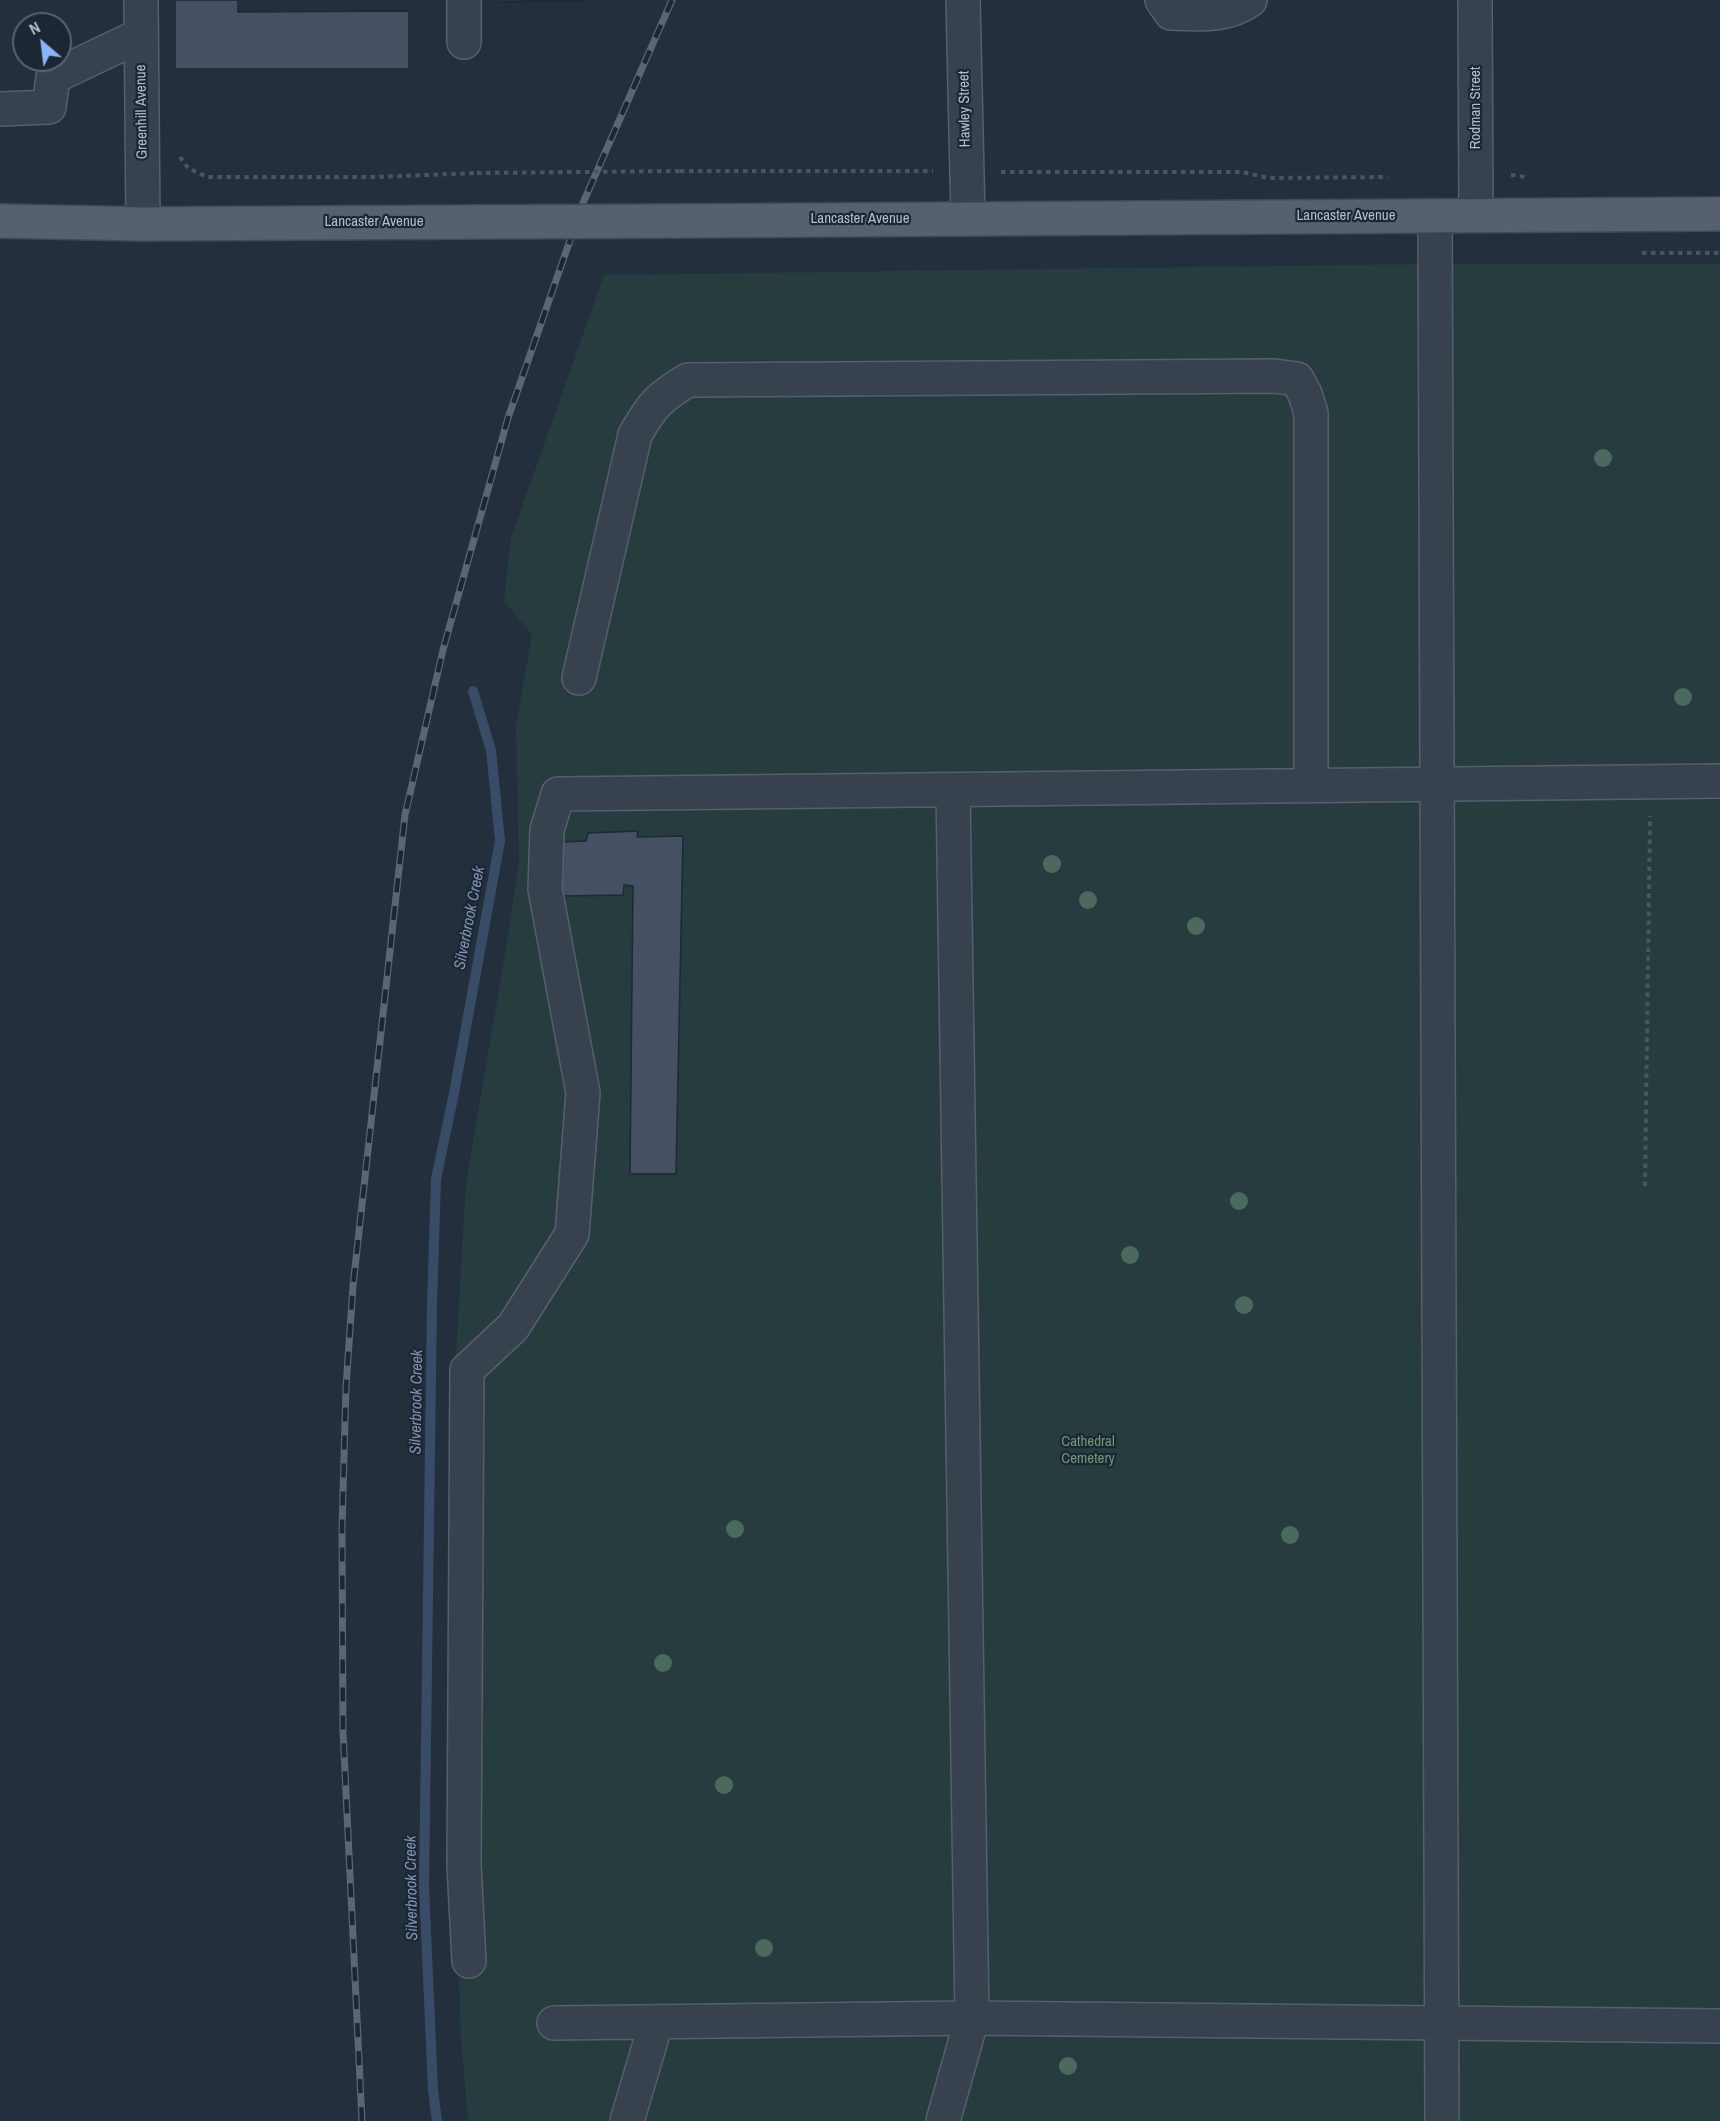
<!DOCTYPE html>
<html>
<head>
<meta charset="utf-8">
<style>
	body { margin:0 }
	#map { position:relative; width:1720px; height:2121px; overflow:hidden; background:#242f3e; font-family:"Archivo Narrow",sans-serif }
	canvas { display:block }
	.north { position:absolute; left:12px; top:12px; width:60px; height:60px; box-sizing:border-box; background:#1d2633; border:2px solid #59626f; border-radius:50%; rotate:332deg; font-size:16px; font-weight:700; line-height:24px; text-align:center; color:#b4bcc9 }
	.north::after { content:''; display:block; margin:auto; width:21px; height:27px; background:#8ab4f8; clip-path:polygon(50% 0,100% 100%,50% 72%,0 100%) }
</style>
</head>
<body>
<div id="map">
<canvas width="1720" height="2121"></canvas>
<div class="north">N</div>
</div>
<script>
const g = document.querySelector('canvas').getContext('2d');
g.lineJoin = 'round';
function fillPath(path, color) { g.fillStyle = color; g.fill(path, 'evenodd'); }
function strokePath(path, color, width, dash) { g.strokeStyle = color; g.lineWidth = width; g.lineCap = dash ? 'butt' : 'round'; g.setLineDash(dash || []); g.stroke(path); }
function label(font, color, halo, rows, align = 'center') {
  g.font = font + ' "Archivo Narrow",sans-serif'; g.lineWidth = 4.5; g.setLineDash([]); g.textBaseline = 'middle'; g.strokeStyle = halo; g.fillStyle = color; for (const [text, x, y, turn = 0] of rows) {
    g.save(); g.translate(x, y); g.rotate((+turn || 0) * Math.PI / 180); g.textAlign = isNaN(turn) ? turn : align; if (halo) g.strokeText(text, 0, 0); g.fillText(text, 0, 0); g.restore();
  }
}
fillPath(new Path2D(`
	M1418,264h302v1857h-1252l-7,-82 -5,-149 -1,-517 11,-190 42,-247 11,-75 -3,-135 16,-91 -28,-34 7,-63 93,-263z`), '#263c3f');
strokePath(new Path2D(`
	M437,2121l-4,-31 -9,-204 8,-582 4,-125 18,-86 46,-252 -9,-91 -18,-59`), '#394c67', 10);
const building = new Path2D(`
	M175,0h63v12l171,-1v58h-234z
	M494,0h87v1l-87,1z
	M638,831l-1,6 46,-1 -7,338h-46l3,-288 -9,-1 -1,10 -61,1 -1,-54 25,-1 2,-8z`);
fillPath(building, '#455162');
strokePath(building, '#1f2835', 1.5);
const minor = new Path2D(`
	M141,0l2,224
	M464,0v42
	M963,0l5,219
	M1162,0l9,13c26,1 57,4 79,-13
	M1475,0l1,215
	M0,109l49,-2 4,-30 88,-42
	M1435,216l7,1905
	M579,678l56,-243c17,-30 23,-37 53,-55l587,-4 22,3 8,15 6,19v373
	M469,1961l-5,-97 3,-494 46,-43 59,-93 11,-141 -38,-204 2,-59 11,-36 1162,-13
	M554,2023l418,-5 748,8
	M627,2121l29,-98
	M943,2121l29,-103 -19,-1228`);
const major = new Path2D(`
	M0,221l143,3 332,-2
	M676,221l1044,-7`);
strokePath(minor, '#565f6c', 36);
strokePath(major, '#414a57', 36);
strokePath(new Path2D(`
	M180,157l8,11 19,9h169l101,-4
	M680,171h253
	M1001,172h242l25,6 120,-1
	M1511,175l16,2
	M1642,253h78
	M1645,1186l5,-370`), '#44595c', 4, [4.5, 4.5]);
strokePath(minor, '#38414e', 33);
strokePath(major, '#56606e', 33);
const rail = new Path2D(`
	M362,2121l-19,-390 -1,-203 4,-141 7,-101 52,-471 38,-165 65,-232 75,-215 89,-203`);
strokePath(rail, '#5a6575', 7);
strokePath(rail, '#1d2633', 4.5, [14]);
const majorBridge = new Path2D(`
	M475,222l201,-1`);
strokePath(majorBridge, '#414a57', 36, []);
strokePath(new Path2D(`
	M477,173l203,-2`), '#44595c', 4, [4.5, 4.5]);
strokePath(majorBridge, '#56606e', 33);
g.fillStyle = '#4b6a5d';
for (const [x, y] of [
	[1603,458],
	[1683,697],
	[1052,864],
	[1088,900],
	[1196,926],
	[1239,1201],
	[1130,1255],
	[1244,1305],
	[735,1529],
	[1290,1535],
	[663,1663],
	[724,1785],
	[764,1948],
	[1068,2066]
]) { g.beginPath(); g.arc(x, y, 9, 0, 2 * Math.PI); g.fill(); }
label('15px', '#b4bcc9', '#1d2633', [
	["Rodman Street",1476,108,-90],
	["Hawley Street",965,109,-91],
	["Greenhill Avenue",142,112,-91],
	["Lancaster Avenue",1346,216],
	["Lancaster Avenue",860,219],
	["Lancaster Avenue",374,222]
]);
label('15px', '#6b9a76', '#1d2633', [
	["Cathedral",1088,1442],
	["Cemetery",1088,1459]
]);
label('italic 16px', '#7c92b1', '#1d2633', [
	["Silverbrook Creek",470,918,-79],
	["Silverbrook Creek",417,1402,-89],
	["Silverbrook Creek",412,1888,-91]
]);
</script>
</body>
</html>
